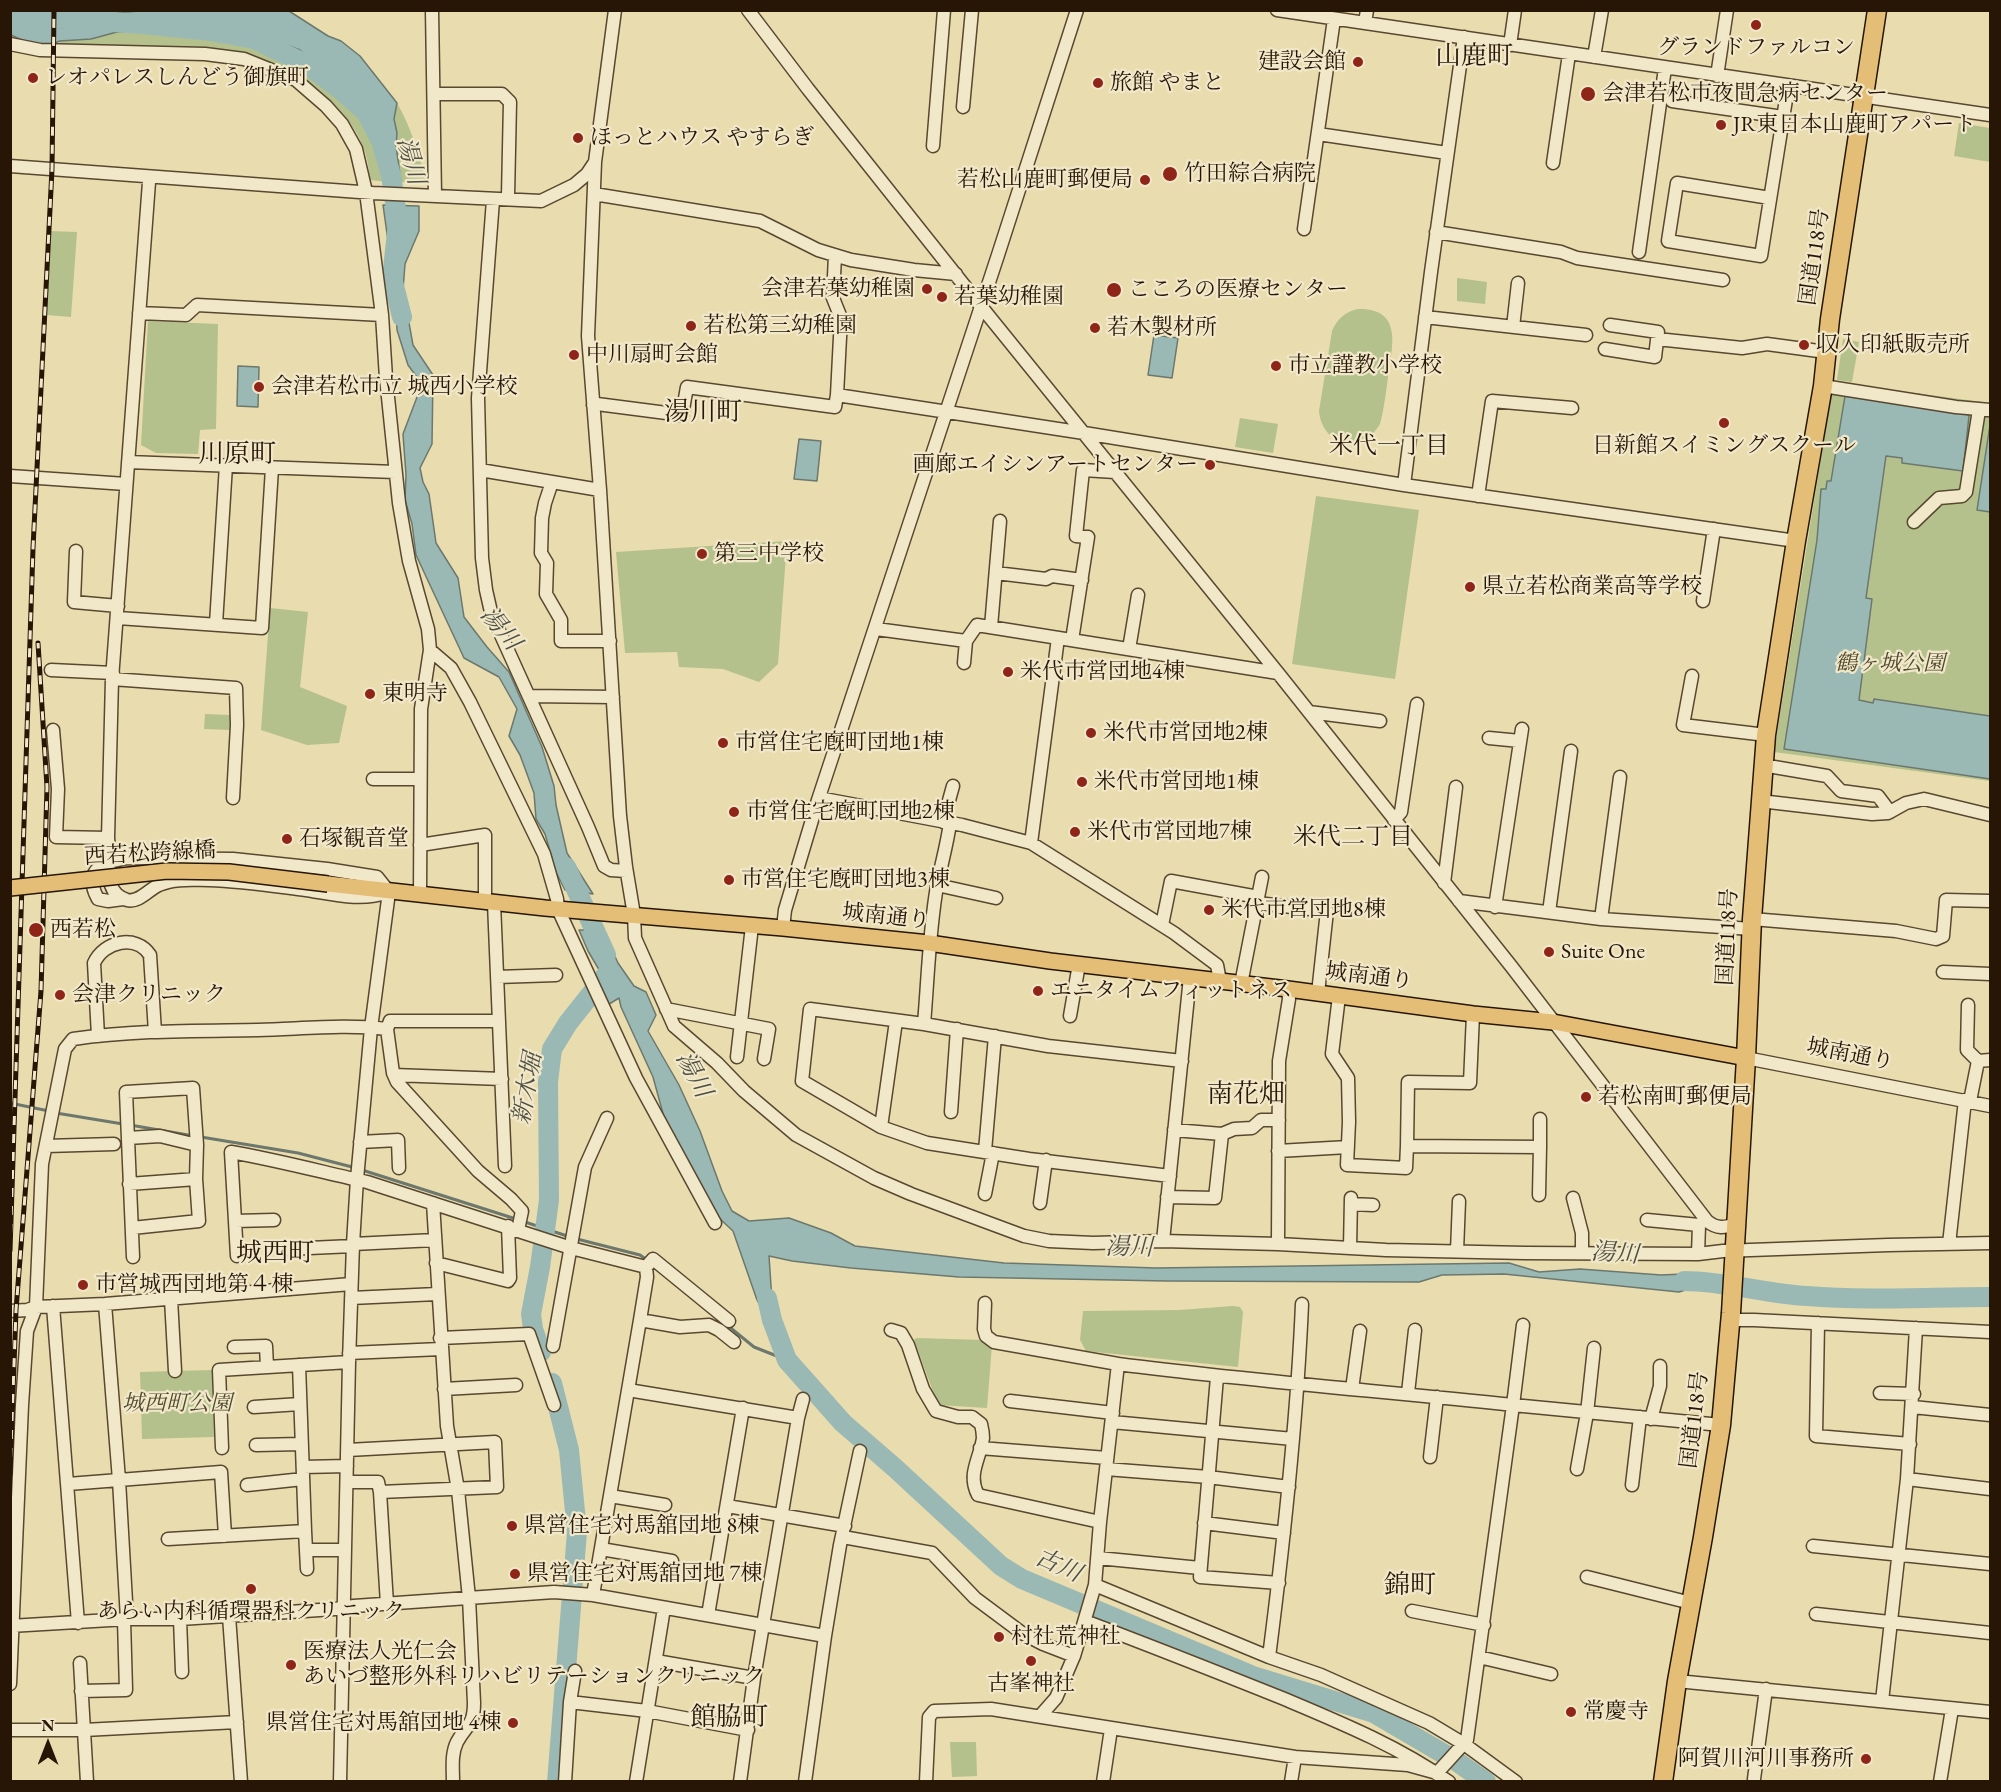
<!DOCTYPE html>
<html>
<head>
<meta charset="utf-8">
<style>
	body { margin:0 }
	#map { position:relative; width:2001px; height:1792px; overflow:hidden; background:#e9dcae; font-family:"EB Garamond",serif }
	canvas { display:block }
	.frame { position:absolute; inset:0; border:12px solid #271606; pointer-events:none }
	.north { position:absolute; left:18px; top:1714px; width:60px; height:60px; -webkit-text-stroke:4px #f1e8ca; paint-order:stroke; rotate:0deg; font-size:16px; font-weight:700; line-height:24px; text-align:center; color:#271606 }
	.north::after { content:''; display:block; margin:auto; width:21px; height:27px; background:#271606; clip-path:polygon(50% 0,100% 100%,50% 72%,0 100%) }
</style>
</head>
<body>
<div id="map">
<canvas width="2001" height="1792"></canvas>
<div class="frame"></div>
<div class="north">N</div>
</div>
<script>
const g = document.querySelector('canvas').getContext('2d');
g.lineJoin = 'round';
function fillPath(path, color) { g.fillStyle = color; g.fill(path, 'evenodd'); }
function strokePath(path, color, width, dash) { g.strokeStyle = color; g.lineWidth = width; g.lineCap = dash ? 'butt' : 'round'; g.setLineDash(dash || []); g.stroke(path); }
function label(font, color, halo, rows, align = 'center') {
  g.font = font + ' "EB Garamond","Noto Serif JP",serif'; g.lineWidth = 4.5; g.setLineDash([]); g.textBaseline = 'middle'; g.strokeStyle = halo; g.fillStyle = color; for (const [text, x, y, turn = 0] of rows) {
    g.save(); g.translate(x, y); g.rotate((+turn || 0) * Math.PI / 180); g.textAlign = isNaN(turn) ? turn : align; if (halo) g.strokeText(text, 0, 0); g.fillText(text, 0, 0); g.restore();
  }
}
fillPath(new Path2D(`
	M10,11h129l-23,2 -13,3 -18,9 -17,3h-8l-49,-12z
	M215,23c28,5 59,14 84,27 20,10 71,56 78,77 6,17 8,37 11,55l-18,-2c-1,-9 -2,-19 -5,-28 -11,-34 -44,-65 -75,-80 -8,-5 -18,-7 -27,-10l-203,-15v-6l31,-2 26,-7 26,-4z
	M397,103c15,26 22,52 30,81l-26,-2 -5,-36 1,-13 -3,-14z
	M1959,123l31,5v34l-36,-6z
	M50,231l27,1 -6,85 -24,-2z
	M1457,278l30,4 -2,22 -28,-3z
	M1358,309c46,-1 34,39 30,68 -2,15 -4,32 -8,47 -18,31 -58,22 -61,-13l13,-80c5,-12 13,-19 26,-22z
	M148,321l70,3 -2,105 -16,1 -2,24 -42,-1 -15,-8z
	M1843,339l16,3 -7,40 -15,-2z
	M1833,382l157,21v378l-216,-29z
	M1240,418l38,6 -5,29 -38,-6z
	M1316,496l103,14 -24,169 -103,-15z
	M787,541l-9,123 -19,18 -36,-13 -44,-2 -2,-15 -52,1 -9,-101z
	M270,608l38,4 -8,75 47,19 -8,37 -32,2 -46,-15z
	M205,714l25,1v15l-26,-1z
	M1233,1306l7,1 3,5 -5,55 -152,-16 -6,-11 3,-29 96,-1z
	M916,1338l68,2 8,5 -5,63 -49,-3 -24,-65z
	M212,1370l2,67 -72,2 -2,-67z
	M950,1742h26l1,34 -25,1z`), '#b4c18c');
const water = new Path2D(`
	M139,11h150l39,25 13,5 19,15 37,47 -3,16 3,14 -1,13 5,36h-13l-11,-56 -11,-19 -24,-22 -42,-35 -45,-17 -40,-10 -98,9 -26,7 -31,2 -14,5 -22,-5 -13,-6v-19c20,7 53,16 74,9 5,-1 11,-6 16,-8 12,-5 25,-5 38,-6z
	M383,205l36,1v25l-14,33 -2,26 10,55 20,30 -1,69 -12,24 3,14 6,12 7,49 22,35 6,39 23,30 22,25 33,75 12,39 2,19 11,48 26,41 -28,-4 -9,-18 -11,-38 -9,-15 -2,-26 -14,-38 -11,-19 8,-27 -18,-32 -35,-19 -48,-103 -4,-31 -7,-24 1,-25 -3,-41 19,-50 -14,-19 -11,-35 -2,-39z
	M1154,335l24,3 -6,40 -24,-3z
	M238,366l21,1 -1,40 -21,-1z
	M1845,396l120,17 4,3 -6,55 -61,-8v-5l-16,-2 -20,142 6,1 -13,101 14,3 1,-4 116,17v63l-206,-30 33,-209 4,-51h5l1,-8h4z
	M1990,425v87l-13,-2z
	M799,439l22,2 -4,40 -23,-2z
	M579,930h24l15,33 16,23 12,6 10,23 -8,16 31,54 21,46 22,60 10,20 17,10 40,-3 42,15 24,13 149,17 152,5 353,-5 30,9 41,-3 81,6 23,-1 18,2 9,6 -32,10 -175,-18 -62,1 -23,7 -252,-1 -208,-4 -108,-9 -59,-7 -23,-5 5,75 -17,-31 -24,-69 -14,-13 -54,-97 -12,-44 -32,-70 -2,-9 -13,8 -13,-23 8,-10 -13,-22z`);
fillPath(water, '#9ab9b4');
strokePath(water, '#6c786e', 1.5);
strokePath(new Path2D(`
	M10,1103l39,8
	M56,1113l67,11
	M130,1125l64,11
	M201,1137l97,16 58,15
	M362,1170l154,49
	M522,1221l48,16
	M577,1239l63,16 7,5
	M727,1325l27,22 33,13`), '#6c786e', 3);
strokePath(new Path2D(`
	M18,10l19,7 106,7 68,7 43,8 54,26 33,25 25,22 15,29 10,34 7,48 -6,55 10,39
	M566,867l40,88
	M1684,1281c41,0 82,13 123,15 61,5 123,1 183,1
	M767,1298l5,22 15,40 56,63 52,45 106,98 21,13 231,97 121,37 82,48 30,21
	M541,1352l-8,-23 -2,-15 9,-47 9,-67 -1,-118 4,-33 16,-26 39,-49
	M552,1383l17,67 8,82 -20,250`), '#9ab9b4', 20);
const minor = new Path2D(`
	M432,10l3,186
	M748,10l60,79 167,210 303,374 233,293 196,255c10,8 17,7 29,3
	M1277,10l713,105
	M1365,23l2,-13
	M10,44l30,6 165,4 39,5 52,21 30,26 16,18 14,25 10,43 16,123 4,63 13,125 10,58 19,68 2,21 21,18 19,34 74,152 13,45 1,10 78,169 79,145
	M1510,45l5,-35
	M1594,57l8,-47
	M1717,76l10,-66
	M434,94h68l8,8 -2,94
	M1672,101l111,16
	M963,107l9,-97
	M1318,134l129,19
	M933,146l11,-136
	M595,162l-7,174 12,154 20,326 6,51 8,48 1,23 39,88 43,37 27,28 52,44 78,43 37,16 113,42 25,5 44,2 70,-2 115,3 108,6 139,3 173,1 25,-3 165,-6 102,-2
	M1553,163l16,-109
	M10,166l363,27 168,8 33,-16 13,-11 8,-12 20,-152
	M594,194l166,27 58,29 33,10 63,10 42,4
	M1770,198l-93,-15 -9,58 93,15 27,-169
	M493,200l-15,198 4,160 4,32 5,22 5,12 92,203 16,39 7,4 15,1
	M1304,229l30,-210
	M1436,232l125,20 16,6 146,22
	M1639,252l26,-184
	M139,313l47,2 11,-10 185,10
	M1425,317l161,18
	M1513,327l5,-44
	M1657,339l85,9 25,-4 59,8
	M1605,349l50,8 3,-25 -48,-7
	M1823,386l133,21 34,3
	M837,395l247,38 320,52 392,56
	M593,405l4,-1 85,11 5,-28 148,20 2,-12 4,-77 -8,-20 2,-43
	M128,462l267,10
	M480,470l120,20
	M10,476l116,8
	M552,482l-7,21 -3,15 -1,35 6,10 -1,31 15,26v21h49
	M1404,485l27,-213 33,-235
	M1478,496l14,-95 80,7
	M1914,522l25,-24 23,-2 4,-4 13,-82
	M76,551l-2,51 44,4
	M996,573l50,6 6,-3 30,4
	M1703,601l11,-72
	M118,618l144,10 10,-160
	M216,624l10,-159
	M991,627l9,-106
	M876,629l90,12 11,-16 301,48
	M1072,640l16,-103 -12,-1 7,-66 32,2
	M1129,649l9,-54
	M964,663l2,-22
	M51,670l62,3
	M1692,676l-9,49 83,10
	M112,679l124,9 1,37 -4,73
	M529,696l84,1
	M1309,712l71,9
	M53,730l5,59 -2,48 52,1
	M1489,738l31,3
	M1774,767l53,9 14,15 37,5 12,16
	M373,779h46
	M819,798l143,27 69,18 143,90 43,32 3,16
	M1760,801l112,13 16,-1 18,-10 18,-4 66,16
	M1394,820l7,-8 16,-108
	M943,822l10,-36
	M1031,843l27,-205
	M420,845l65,-10v67
	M110,860l-2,-22 4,-159 37,-497
	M109,862c-19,7 -20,21 -11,37l10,2 15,-2
	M1444,883l12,-96
	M937,885l59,13
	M420,895l1,-186 9,-59
	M1459,901l142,18 151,10
	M494,903l11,263
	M1257,903l70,8 -9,82
	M1495,907l27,-178
	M1549,912l22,-161
	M1601,919l19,-142
	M1752,919l144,12 40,8 7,-3 3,-36 44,1
	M1162,925l9,-44 87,16
	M783,928l2,-18 33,-110 180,-545 79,-245
	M1943,972l47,2
	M497,977l59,-2
	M1241,984l21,-107
	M1339,996l-7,58 16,24 1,44 -2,43 59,3 1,-22 133,1v-28
	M1968,1005l-1,45 11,11
	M666,1009l103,20 -5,30
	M1070,1016l9,-52
	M924,1024c4,-46 5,-92 13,-138 4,-21 10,-41 13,-63
	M387,1029l3,-8h109
	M98,1036l-4,-73c10,-22 42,-29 56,-8l5,77
	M737,1057l15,-131
	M1746,1058l244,48
	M394,1075l108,4
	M1970,1101l8,-40 12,-1
	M951,1112l6,-83
	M881,1127l15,-106
	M1174,1130l48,4 12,-5 18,-1 9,-8h18
	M128,1138l32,-2 37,9
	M360,1142l38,-2 1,28
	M46,1146l68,-2
	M1407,1146l1,-64 62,1 3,-69
	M985,1151l10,-115
	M1278,1151l70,-4
	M1170,1176l-141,-17 -102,-16 -46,-16 -79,-46 8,-72 114,15 124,22 134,15
	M129,1184l67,-5
	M985,1194l8,-41
	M1539,1195l1,-48
	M1167,1197l48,1 7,-64
	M1573,1198l9,35v20
	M433,1203l14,223 11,64 11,108 5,105c0,23 -8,22 -17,39 -6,12 -4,27 -4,40
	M1040,1203l6,-43
	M1351,1204l22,1
	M1647,1220l52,5
	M235,1221l39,-1
	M132,1228l67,-7 -3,-42 1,-34 -4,-57 -67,4 7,165
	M1278,1240l1,-179 10,-62 -1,-10
	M1163,1241l27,-264
	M353,1244l82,-4
	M1949,1244l16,-144
	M1350,1248l1,-50
	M287,1249l66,-3
	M1457,1251l2,-50
	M1698,1254l1,-29 4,-4
	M237,1256l-6,-104c46,8 91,20 136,30l204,66 75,19 1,10 -7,43 -47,275
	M436,1263l72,18 2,-3 -2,-52
	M646,1267l7,-8 76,62
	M351,1298l86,-4
	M171,1299l4,72
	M985,1303l-1,26 2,7 8,6 124,22
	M105,1304l14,176 8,139
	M53,1306l25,317
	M10,1311l17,-1 9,-3 69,-3 246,-20
	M640,1320l40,7 29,-2 10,5 15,12
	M1730,1320h24l236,12
	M1818,1323l-2,113 94,8
	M891,1330l10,3 7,12 15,44 13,22 22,6h14l9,7c1,4 2,10 2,14 -3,21 -16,36 -5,57l122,27
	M440,1338l89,-4 25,71
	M553,1346l32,-179 22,-49
	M234,1347l32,-1 1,21
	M349,1353l92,-4
	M1217,1377l-17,200 79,6
	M444,1389l72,-4
	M1352,1389l8,-58
	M628,1390l170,28
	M1408,1393l7,-63
	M1880,1393l34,1
	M1010,1401l103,12
	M254,1407l46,-3
	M1913,1407l77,8
	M1651,1419l9,-33v-20
	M1112,1422l181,17
	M256,1445l45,-1
	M222,1448l-3,-78 130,-8
	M980,1448l127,10
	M348,1450l147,-8 2,45 -117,5 7,112
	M1430,1457l7,-60
	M303,1467l44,-1
	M1106,1469l102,8 81,10
	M1577,1469l10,-56 7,-65
	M1907,1479l83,10
	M347,1482h31l2,10
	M68,1484l153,-12 4,64
	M247,1485l56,-6
	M1632,1485l8,-68
	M610,1496l55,9
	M727,1506l118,20
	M1204,1523l80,10
	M305,1531l2,38
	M843,1537l89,16 43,45 47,35 21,11 31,12
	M168,1539l137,-8 -6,-166
	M1813,1546l177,18
	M601,1549l71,12
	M307,1550h37
	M1098,1558l102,10
	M1587,1577l104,26
	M1095,1585l174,72 52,18 108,48 35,21 52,38
	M1412,1611l72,14
	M1816,1614l174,19
	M708,1615l35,-207
	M229,1616l12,166
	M180,1619l2,53
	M1085,1621c66,25 132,51 197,77 57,24 116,48 167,84
	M10,1626l117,-7h53l155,-10 19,-3 200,-14 39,3 232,41 15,-91 20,-94
	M1269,1657c15,-117 28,-235 33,-353
	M1479,1657l72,17
	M656,1661l98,17
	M80,1663l7,119
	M1677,1681l313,31
	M10,1684l12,-279 5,-74 9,-24 6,-143 23,-115 8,-10c61,-9 123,-8 185,-9 43,-1 87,-6 129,-1l6,44 4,9 81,89 33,28 11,12 -4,19
	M81,1691l45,-1 -2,-70
	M1882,1701l25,-222 9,-151
	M570,1702l77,9 101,19
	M1041,1715l15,-17 18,-42 21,-71 5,-63 18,-158c132,17 263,27 395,41l10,-80
	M10,1730h74l153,-8
	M1754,1779l12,-90
	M340,1782l9,-420 4,-118 4,-65 14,-151 18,-136 -12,-15 -50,-8 -94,-10 -106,-1 -18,4c-1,15 0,33 18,38 12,3 22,-11 32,-15 16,-7 34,-5 50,-5 33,1 65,6 97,10 26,4 56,12 82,2
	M565,1782l5,-80 5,-31
	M636,1782l28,-174
	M740,1782l14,-104 44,-260 5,-19
	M805,1782l20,-146
	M926,1782l3,-65 5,-6 57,-2 304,48 113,8 29,8 30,-33 46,-335 208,20
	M1103,1782l8,-53
	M1291,1782l4,-25
	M1940,1782l12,-73`);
const major = new Path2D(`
	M328,884l217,24 238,20 146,15 121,18 238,28 185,25 80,8 193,36`);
const highway = new Path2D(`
	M1663,1782l14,-101 26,-144 18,-112 10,-112 15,-255 6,-139 14,-184 30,-194 27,-155 7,-67 47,-309`);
strokePath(minor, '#584830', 15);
strokePath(major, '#271606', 18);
strokePath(highway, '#271606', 21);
strokePath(minor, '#f1e8ca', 12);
strokePath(major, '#e4be77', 15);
strokePath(highway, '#e4be77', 18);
const rail = new Path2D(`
	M10,1251l23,-703 19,-379 2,-159
	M10,1475l6,-165 25,-319 6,-204 -9,-144`);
strokePath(rail, '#271606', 5);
strokePath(rail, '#f1e8ca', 3, [9]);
const majorBridge = new Path2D(`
	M10,888l157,-17 62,1 99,12`);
strokePath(majorBridge, '#271606', 18, []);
strokePath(majorBridge, '#e4be77', 15);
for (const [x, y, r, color] of [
	[1756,25,6,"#8f2418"],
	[1358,62,6,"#8f2418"],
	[33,78,6,"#8f2418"],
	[1098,83,6,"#8f2418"],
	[1588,94,8,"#8f2418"],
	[1721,125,6,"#8f2418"],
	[578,138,6,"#8f2418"],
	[1170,174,8,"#8f2418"],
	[1145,180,6,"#8f2418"],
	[927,289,6,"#8f2418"],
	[1114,290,8,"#8f2418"],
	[942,297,6,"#8f2418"],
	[691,326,6,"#8f2418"],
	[1095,328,6,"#8f2418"],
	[1804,345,6,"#8f2418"],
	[574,355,6,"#8f2418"],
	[1276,366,6,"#8f2418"],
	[259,387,6,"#8f2418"],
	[1724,423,6,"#8f2418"],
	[1210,465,6,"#8f2418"],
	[702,554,6,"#8f2418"],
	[1470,587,6,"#8f2418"],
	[1008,672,6,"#8f2418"],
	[370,694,6,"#8f2418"],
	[1091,733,6,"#8f2418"],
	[723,743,6,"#8f2418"],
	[1082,782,6,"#8f2418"],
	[734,812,6,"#8f2418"],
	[1075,832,6,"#8f2418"],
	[287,839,6,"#8f2418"],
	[729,880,6,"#8f2418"],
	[1209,910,6,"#8f2418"],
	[36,930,8,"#8f2418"],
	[1549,952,6,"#8f2418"],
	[1038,991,6,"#8f2418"],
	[60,995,6,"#8f2418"],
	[1586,1097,6,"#8f2418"],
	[83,1285,6,"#8f2418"],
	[512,1526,6,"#8f2418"],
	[515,1574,6,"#8f2418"],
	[251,1589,6,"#8f2418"],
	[999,1637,6,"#8f2418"],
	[1031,1661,6,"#8f2418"],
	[291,1665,6,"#8f2418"],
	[1571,1712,6,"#8f2418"],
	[513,1723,6,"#8f2418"],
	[1866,1759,6,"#8f2418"]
]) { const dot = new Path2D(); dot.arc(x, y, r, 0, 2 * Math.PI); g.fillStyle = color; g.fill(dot); strokePath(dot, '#f1e8ca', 2); }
label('22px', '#271606', '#f1e8ca', [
	["グランドファルコン",1756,48,"center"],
	["建設会館",1346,62,"right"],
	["レオパレスしんどう御旗町",45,78],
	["旅館 やまと",1110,83],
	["会津若松市夜間急病センター",1602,94],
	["JR東日本山鹿町アパート",1733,125],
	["ほっとハウス やすらぎ",590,138],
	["竹田綜合病院",1184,174],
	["若松山鹿町郵便局",1133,180,"right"],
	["会津若葉幼稚園",915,289,"right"],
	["こころの医療センター",1128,290],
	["若葉幼稚園",954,297],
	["若松第三幼稚園",703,326],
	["若木製材所",1107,328],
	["収入印紙販売所",1816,345],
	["中川扇町会館",586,355],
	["市立謹教小学校",1288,366],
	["会津若松市立 城西小学校",271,387],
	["日新館スイミングスクール",1724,446,"center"],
	["画廊エイシンアートセンター",1198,465,"right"],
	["第三中学校",714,554],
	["県立若松商業高等学校",1482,587],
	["米代市営団地4棟",1020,672],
	["東明寺",382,694],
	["米代市営団地2棟",1103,733],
	["市営住宅廐町団地1棟",735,743],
	["米代市営団地1棟",1094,782],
	["市営住宅廐町団地2棟",746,812],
	["米代市営団地7棟",1087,832],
	["石塚観音堂",299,839],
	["市営住宅廐町団地3棟",741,880],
	["米代市営団地8棟",1221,910],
	["西若松",50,930],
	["Suite One",1561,952],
	["エニタイムフィットネス",1050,991],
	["会津クリニック",72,995],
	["若松南町郵便局",1598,1097],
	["市営城西団地第４棟",95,1285],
	["県営住宅対馬舘団地 8棟",524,1526],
	["県営住宅対馬舘団地 7棟",527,1574],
	["あらい内科循環器科クリニック",251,1612,"center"],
	["村社荒神社",1011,1637],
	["医療法人光仁会",303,1652],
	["あいづ整形外科リハビリテーションクリニック",303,1677],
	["古峯神社",1031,1684,"center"],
	["常慶寺",1583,1712],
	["県営住宅対馬舘団地 4棟",501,1723,"right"],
	["阿賀川河川事務所",1854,1759,"right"]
], 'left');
label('22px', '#271606', '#f1e8ca', [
	["国道118号",1815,257,-82],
	["西若松跨線橋",150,854,-3],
	["城南通り",886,917,6],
	["国道118号",1728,937,-87],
	["城南通り",1369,977,7],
	["城南通り",1850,1055,11],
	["国道118号",1695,1420,-83]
]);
label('italic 22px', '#51492e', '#f1e8ca', [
	["鶴ヶ城公園",1890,664],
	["城西町公園",177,1404]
]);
label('italic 24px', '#4f4f43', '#f1e8ca', [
	["湯川",410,161,75],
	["湯川",500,629,51],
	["湯川",693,1075,62],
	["新木堀",528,1089,-80],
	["湯川",1129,1248,1],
	["湯川",1615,1254,4],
	["古川",1058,1566,24]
]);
label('24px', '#271606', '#f1e8ca', [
	["米代一丁目",1389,446],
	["米代二丁目",1353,837]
]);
label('26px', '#271606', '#f1e8ca', [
	["山鹿町",1474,57],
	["湯川町",703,413],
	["川原町",237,455],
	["南花畑",1246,1095],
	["城西町",275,1254],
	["錦町",1410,1586],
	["館脇町",729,1718]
]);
</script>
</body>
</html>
